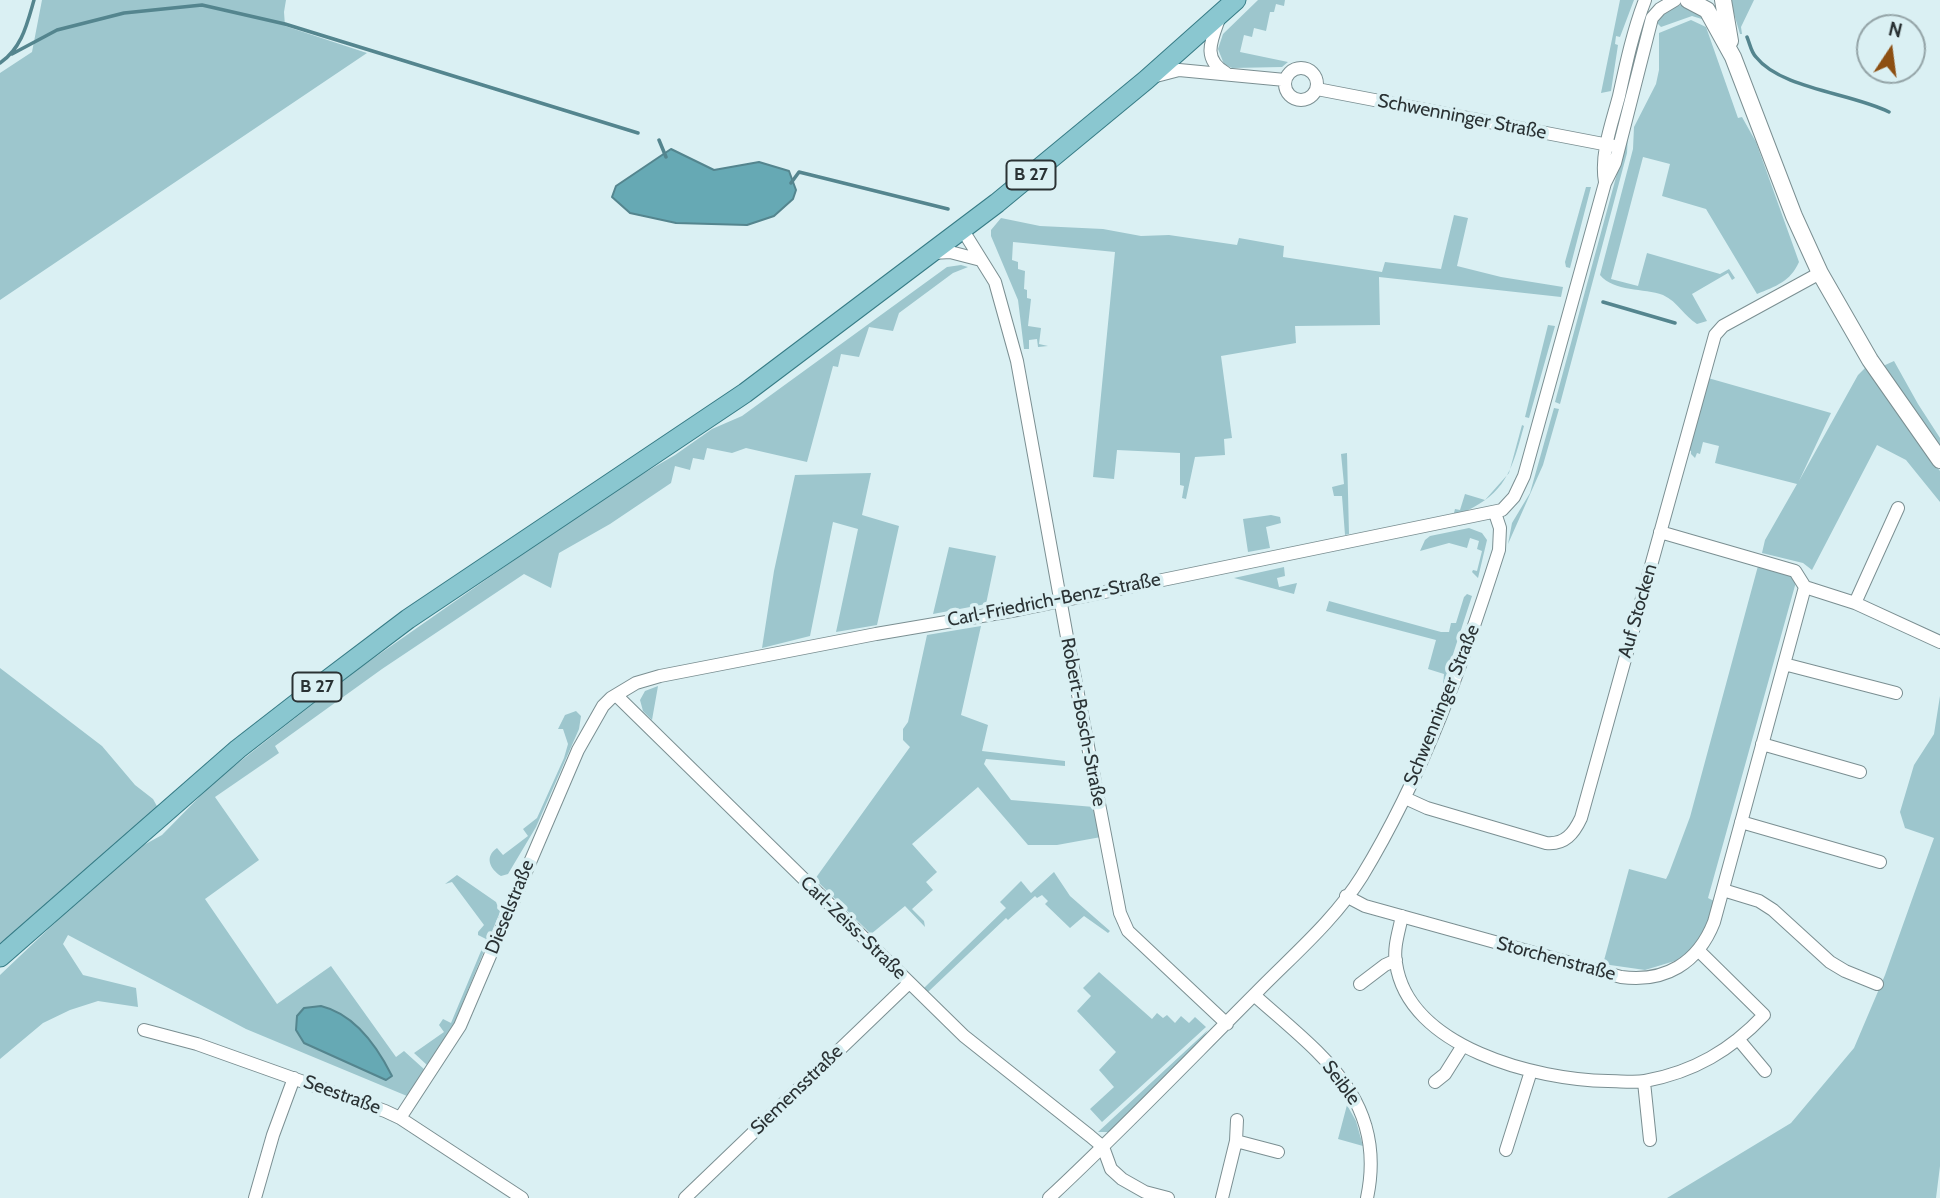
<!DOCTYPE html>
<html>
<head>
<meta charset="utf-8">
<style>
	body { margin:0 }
	#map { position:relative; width:1940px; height:1198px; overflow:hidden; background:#daf0f3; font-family:Cabin,sans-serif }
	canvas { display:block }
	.north { position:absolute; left:1856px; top:14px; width:70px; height:70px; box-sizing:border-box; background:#daf0f3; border:2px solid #94a4a7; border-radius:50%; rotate:13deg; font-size:19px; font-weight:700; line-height:28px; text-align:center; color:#2a3234 }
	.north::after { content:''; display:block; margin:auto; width:24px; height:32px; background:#8d4f12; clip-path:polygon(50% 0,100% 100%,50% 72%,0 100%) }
</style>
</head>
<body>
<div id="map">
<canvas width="1940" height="1198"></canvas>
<div class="north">N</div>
</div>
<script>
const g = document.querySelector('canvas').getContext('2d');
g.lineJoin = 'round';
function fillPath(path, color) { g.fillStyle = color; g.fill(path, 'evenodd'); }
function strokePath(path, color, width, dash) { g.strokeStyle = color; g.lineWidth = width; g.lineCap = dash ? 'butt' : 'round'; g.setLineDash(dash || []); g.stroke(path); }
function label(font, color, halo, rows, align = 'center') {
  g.font = font + ' Cabin,sans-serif'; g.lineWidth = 7; g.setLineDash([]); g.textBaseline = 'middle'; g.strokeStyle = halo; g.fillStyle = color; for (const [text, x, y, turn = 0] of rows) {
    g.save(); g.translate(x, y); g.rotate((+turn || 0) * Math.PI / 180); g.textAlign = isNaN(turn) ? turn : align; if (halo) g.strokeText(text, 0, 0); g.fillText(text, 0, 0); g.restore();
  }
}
fillPath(new Path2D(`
	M42,0h244l-2,12 1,14 82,27 -367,247v-227l32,-21z
	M1258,0h27l-1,6 -8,-2 -2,8h-4l-4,19 -12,-3 -2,9 -8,-2 -4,17 48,10 -6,5 -50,1 -8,-4 -6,-15 5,-15z
	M1620,0h14l-14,37 -4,-1 -1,8 3,1 -7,46 -10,2z
	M1730,0h24l-13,27 1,7h-2z
	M1680,5l17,5 8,10 -13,-4 -31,11 -4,-4 8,-12z
	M1691,20l15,7 32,91 4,-1 14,25 43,120c-9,20 -23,24 -42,32l-51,-85 -44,-13 8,-32 -27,-7 -32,122 27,7 9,-33 73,21 9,-5 6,9 -3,2 -4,-7 -36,21 15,27 -10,3c-13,-8 -19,-22 -34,-29 -19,-7 -49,-3 -63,-20l33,-126 1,-22 22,-43 3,-14v-37z
	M1628,133l-1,20 -67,251 -5,-2z
	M1586,187h5l-21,81 -4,-1 -1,-5z
	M1454,215l14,3 -11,48 44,11 62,10 -2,10 -182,-20 1,48 -85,1 1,17 -75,13 11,82 -8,1 1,16 -30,2 -9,42 -4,-1 2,-12 -4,-1v-32l-63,-3 -3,29 -21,-2 22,-225 -102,-10 -1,18 6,2v7l7,2 -1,18 3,1v8l4,1 -3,27 13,2 -2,16 9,2 -10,1 -1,-8 -8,1v9h-5l-6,-49 -27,-64v-6l10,-12 39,8 63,3 38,7 28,-1 68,10 2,-7 45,8 -1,11 99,15 3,-10 56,7z
	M961,265l7,2 -15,6 -54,40 -6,18 -24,-4 -10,30 -18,-3 -3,13 -5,-1 -26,96 -61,-14 -14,5 -25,-5 -3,12 -11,-2 -3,12 -15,-4 -4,17 -61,41 -51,29 -8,35 -27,-14 -142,95 -107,77 4,7 -64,44 44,63 -54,39 72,105 54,-38 65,91 8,-6 21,19 -18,26 -161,-67 -178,-94 -5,9 20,31 53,13 2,19 -40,-6 -28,9 -27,13 -43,36v-84l98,-93 44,-36 20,-11 52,-53 137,-108 259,-181 65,-38 37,-26 30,-13 205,-149z
	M1548,325l7,1 -26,92 -4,-1z
	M1894,361l24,43 22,34v17l-57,-89z
	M1865,368l75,103v31l-34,-42 -29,-15 -65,125 -9,-7 -41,-10 3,-13 32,-56 -82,-21 4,-17 -16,-4 -3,12 -3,-1 -2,5 -4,-4v-3l-3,-1 20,-72 123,35 -32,68 59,-106z
	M1554,408l5,1 -16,56 -35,79 4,-21 18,-30z
	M1522,425l2,1c-9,31 -14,60 -45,78 -8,5 -15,9 -25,9l1,-4 5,1 5,-16 20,6 24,-27z
	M1347,453l2,81 -4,1 -3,-39h-8l-2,-9 12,-3 -3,-30z
	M871,473l-9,42 37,11 -22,99 -41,7 22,-103 -25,-7 -23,114 -48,12 12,-77 21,-96z
	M1271,515l9,2 1,6 -15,4 4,21 -22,4 -5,-33z
	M1469,528l13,5 5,7 -9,38 -6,-6 1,-2 4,1 5,-20 -5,-2 2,-8 -9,-3 -3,10 -18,-5 -29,8 5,-11 5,-4z
	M949,547l47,9 -10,48 -53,10z
	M1758,566l33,9 5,7 -88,316 6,3 -7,30 -15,20 -14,9 -33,10 -42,-6 26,-95 37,10 3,-6 21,-56z
	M1284,567l1,9 -8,2 2,9 18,-4 -3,11 -60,-16z
	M1467,594l5,2 -29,89 1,-11 -16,-5 8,-29 -110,-29 3,-10 112,31h8l2,-9h5l8,-26z
	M981,626l-20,89 27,10 -6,26 83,10v5l-79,-7 -2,5 27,36 83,7 7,30 -44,8h-29l-50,-58 -66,57 25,28 -11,10 7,8 -21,19 12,12 1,6 -20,-21 -34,28 -56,-55 95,-132 -7,-7v-11l5,-7 19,-87z
	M0,668l102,78 33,39 18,14 5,9 -131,115 -27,20z
	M658,686l-6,34 -9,-9 -3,-11 5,-9z
	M1940,696v470l-4,32h-269l124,-75 63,-75 31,-73 49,-137 -29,-10 -5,-16 14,-47 20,-31z
	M576,711l5,5 -2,13 -43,98 -28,47 -7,2c-11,-7 -17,-19 -4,-28l6,7 25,-19 -5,-7 14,-11 27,-60 4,-14 -5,-15h-5l7,-14z
	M1054,872l16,24 40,35 -2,2 -24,-17 -14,12 -25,-24 3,-3 -6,-6 -5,3 -2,-2 -27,24 -2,-2 -78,74 -4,-4 82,-80 -6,-6 21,-21 10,12z
	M457,875l39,27 4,10 -46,112 -27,41 -13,-12 30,-21 -5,-7 4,-6 8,4 35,-84 -8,-4v-3l6,-7 -32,-43 -7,2z
	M1099,972l53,47 5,-6 6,5 4,-3 8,8 6,-7 8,7 6,-6 11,10 -104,95 -12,-13 24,-22 -15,-17 17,-18 -39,-41 14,-15 -8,-8z
	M1208,1030l-18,26 -79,76h-13z
	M1347,1105l9,16 7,25 -25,-7z`), '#9dc6cd');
const water = new Path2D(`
	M671,149l43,21 45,-8 30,9 7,19 -3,9 -19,17 -27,9 -71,-2 -46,-10 -18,-16 4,-11z
	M321,1006c33,8 56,40 71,70l-6,4 -82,-37 -8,-13 1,-14 7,-8z`);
fillPath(water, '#66a9b4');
strokePath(water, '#54858e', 2);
strokePath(new Path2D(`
	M1747,37c3,7 4,15 9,20 25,32 96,36 133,55
	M12,54l45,-24 67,-17 78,-8 83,19 353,109
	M0,63c22,-15 27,-39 34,-63
	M659,140l7,17
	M791,183l8,-11 149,37
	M1603,302l72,21`), '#54858e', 3.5);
const minor = new Path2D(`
	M1219,19c-8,22 -17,40 7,54
	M1285 84a16 16 0 1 1 32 0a16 16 0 1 1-32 0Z
	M1156,76l23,-6 106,10
	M1317,89l302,58
	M1605,182c-5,-28 7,-59 14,-86 7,-32 14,-65 26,-96
	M962,229l33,53 22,79 50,276 53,276 8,18 99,93
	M933,253l17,-1 31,8
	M1805,587l50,16 85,39
	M1855,603l43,-95
	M1784,664l112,29
	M616,695l348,341 126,100 13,11 8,22 11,10 23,13 23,6
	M1762,744l98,28
	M1405,798l22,10 119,35c19,2 28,-10 35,-25l134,-483 8,-9 97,-53
	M1741,822l139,40
	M1723,890l36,11 14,9 57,52 15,9 32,13
	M1346,896l19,10 256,71c44,6 77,-14 93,-55l91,-335 -10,-16 -135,-39
	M1402,916c-3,15 -9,32 -6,47 12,85 141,117 212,118 12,0 26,2 37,0 49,-9 86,-31 119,-66l-65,-64
	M1360,984l25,-19 11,-5
	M1254,995c66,59 134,104 113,203
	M144,1030l53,14 188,67 15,7 122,80
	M1739,1040l26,31
	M1435,1082l10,-8 17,-27
	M1644,1082l6,58
	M400,1118l60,-92 118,-276 25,-44 8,-8 25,-15 24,-7 216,-42 141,-24 485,-100 12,-13 10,-21 81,-293 10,-20 37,-145 8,-9 15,-9
	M1236,1141l1,-21
	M1506,1150l25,-79
	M255,1198l18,-63 21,-57
	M685,1198l224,-215
	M1049,1198c71,-66 138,-136 207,-205 36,-37 78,-72 106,-117 62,-102 101,-213 137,-326l1,-22 -5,-15
	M1222,1198l14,-57 42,11`);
const tertiary = new Path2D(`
	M1688,0l19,10 26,47 61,159 26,57 50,87 70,100
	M1723,0l7,41`);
const primary = new Path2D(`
	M0,957l238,-208 76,-59 94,-71 337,-226 252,-190 149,-123 90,-80`);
strokePath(minor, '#7b8f92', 14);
strokePath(tertiary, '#7b8f92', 18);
strokePath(primary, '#367b85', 21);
strokePath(minor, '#fff', 12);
strokePath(tertiary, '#fff', 16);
strokePath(primary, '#8ac7d0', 19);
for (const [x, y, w] of [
	[1031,175,49],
	[317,687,49]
]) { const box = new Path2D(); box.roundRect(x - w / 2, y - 14.5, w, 29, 5); g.fillStyle = '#daf0f3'; g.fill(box); strokePath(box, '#2a3234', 2); }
label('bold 18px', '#2a3234', null, [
	["B 27",1031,175],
	["B 27",317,687]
]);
label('19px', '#2a3234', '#daf0f3', [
	["Schwenninger Straße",1462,117,11],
	["Carl-Friedrich-Benz-Straße",1054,600,-11],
	["Auf Stocken",1638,611,-74],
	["Schwenninger Straße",1442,705,-68],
	["Robert-Bosch-Straße",1083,722,79],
	["Dieselstraße",510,907,-68],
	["Carl-Zeiss-Straße",853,928,44],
	["Storchenstraße",1556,959,15],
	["Seible",1341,1083,53],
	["Siemensstraße",797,1090,-44],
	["Seestraße",342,1095,20]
]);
</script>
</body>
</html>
